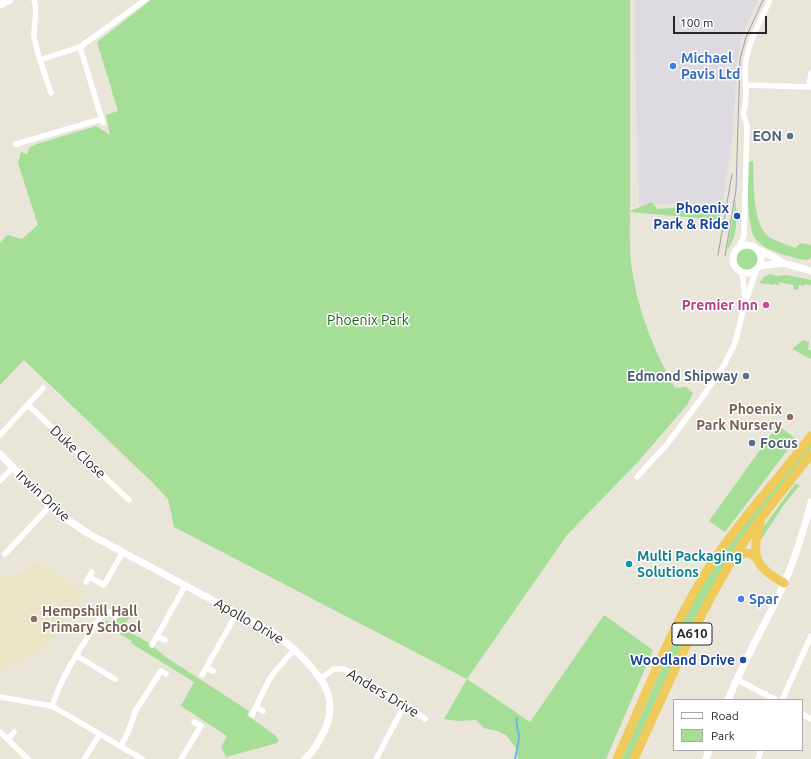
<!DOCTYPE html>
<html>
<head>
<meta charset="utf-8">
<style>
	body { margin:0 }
	#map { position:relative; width:811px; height:759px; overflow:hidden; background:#e9e5d9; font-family:Ubuntu,sans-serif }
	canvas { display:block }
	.legend { position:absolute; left:673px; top:699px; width:130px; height:52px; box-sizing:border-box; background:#fff; border:1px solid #a9a9a9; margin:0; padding:5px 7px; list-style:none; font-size:12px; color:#272727 }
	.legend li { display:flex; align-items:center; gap:8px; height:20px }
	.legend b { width:20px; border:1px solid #a9a9a9 }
	.scale { position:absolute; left:673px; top:16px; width:94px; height:18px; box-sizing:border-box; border:2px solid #272727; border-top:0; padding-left:5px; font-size:12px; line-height:14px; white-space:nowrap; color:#272727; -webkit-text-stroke:3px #fff; paint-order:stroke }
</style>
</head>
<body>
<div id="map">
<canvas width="811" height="759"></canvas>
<ul class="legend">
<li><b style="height:5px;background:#fff"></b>Road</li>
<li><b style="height:11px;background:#a4de97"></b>Park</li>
</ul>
<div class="scale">100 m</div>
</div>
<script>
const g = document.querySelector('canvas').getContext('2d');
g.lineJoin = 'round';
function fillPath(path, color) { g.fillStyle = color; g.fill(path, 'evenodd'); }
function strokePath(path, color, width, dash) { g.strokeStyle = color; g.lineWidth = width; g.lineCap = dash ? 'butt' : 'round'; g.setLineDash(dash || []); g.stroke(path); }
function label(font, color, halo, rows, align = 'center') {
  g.font = font + ' Ubuntu,sans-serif'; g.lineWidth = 3; g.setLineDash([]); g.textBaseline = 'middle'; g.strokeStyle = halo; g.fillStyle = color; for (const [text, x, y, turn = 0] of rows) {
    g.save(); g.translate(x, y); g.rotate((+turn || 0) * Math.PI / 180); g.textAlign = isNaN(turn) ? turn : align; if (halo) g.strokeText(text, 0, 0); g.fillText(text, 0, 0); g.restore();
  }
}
fillPath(new Path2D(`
	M635,0h123l-15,33 -3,14 -3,17 -4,69 -10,70 -84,2 -4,-148z`), '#dddae2');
fillPath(new Path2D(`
	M37,562l49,29 -37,56 -49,25v-96l22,-4z`), '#ebe5c8');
fillPath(new Path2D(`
	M151,0h479v211l22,-9 5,7 64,-5 -2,16 -89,-8c0,19 -1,46 3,64 7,40 22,77 42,112l11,-1 7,6 -6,12 -51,59 -69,71 -100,144 63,43 74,-107 49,35 -47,109h-88l-2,-11 -10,-13 -9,-4 -13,-3 -8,-8 -18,1 -14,-2 23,-40 -293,-152 -6,-28 -16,-17 -128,-122 -24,25v-142l7,-8 15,4 16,-14 -20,-62 3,-11 6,2 3,-7 7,-3 59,-18 14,9 -4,-20 12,-4 -21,-69z
	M753,161c1,20 -1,64 16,76 8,5 17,7 26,11l6,-5 10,2v12l-3,3c-9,0 -18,-4 -27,-6 -9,-3 -21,-8 -26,-16 -9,-14 -7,-58 -7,-76z
	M736,199c0,17 3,37 -9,51z
	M736 259a11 11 0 1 1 22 0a11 11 0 1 1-22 0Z
	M770,274l6,2 11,-1 24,5v8v-3l-6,-1 -1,2 -5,-1 -1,5 -5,-1 1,-4 -15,-3v3l-5,-1v1l-15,-2 5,-6z
	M803,340l6,2 -1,8h3v9l-19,-10z
	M778,425l18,14 -71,93 -16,-11z
	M811,443v5l-50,63 -131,248h-8l56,-129 26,-50 44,-61z
	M795,484l5,1 -17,21 -23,35 2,-12z
	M122,607l10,6 -9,15 26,15 18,15 82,53 -2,4 29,21v1l3,3 -2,3 -51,14 -5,-10 6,-11 -46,-30 13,-24 -63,-39 1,-2 -30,-17 1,-2 4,-1 5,3z`), '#a4de97');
strokePath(new Path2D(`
	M515,759c1,-6 4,-17 4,-22 0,-7 -4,-12 -2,-19`), '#6fb5e8', 2);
strokePath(new Path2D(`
	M34,0c4,10 0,24 0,35 1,9 4,17 6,25l40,-13 23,76
	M80,47l65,-47
	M40,60l11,33
	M745,85l66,2
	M809,87l2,-14
	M16,144l86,-25
	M739,247l5,-11 3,-110 -4,-14c5,-7 2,-33 2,-43 2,-25 14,-46 25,-69
	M741,272l2,7 2,20
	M28,405l101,95
	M0,435l43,-47
	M637,477l31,-34 38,-51 18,-27 11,-22 10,-40 11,-32
	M0,481l13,-14
	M5,554l45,-48
	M89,577l15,8 19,-33
	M86,582l6,-10
	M157,636l8,4
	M152,645l33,-59
	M77,656l38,23
	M207,668l6,3
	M202,675l35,-62
	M320,679l14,-10h10l61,35 20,15
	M736,679l40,21
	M0,697l52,9 90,53
	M782,700l29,-64
	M52,706c11,-34 34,-66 53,-96l11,6
	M256,707l7,4
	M802,714l9,5
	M252,715l17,-35 7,-10 19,-21
	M0,732l28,27
	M8,739l6,-7
	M121,746l7,-14 8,-22 25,-39 5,3
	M84,759l16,-25
	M181,759l20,-33 -7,-4
	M376,759l29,-55
	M758,759l3,-9`), '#fff', 5.5);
strokePath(new Path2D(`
	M0,5l10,-5
	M733 259a14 14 0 1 1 28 0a14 14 0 1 1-28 0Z
	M759,250l16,8 8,5 28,8
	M760,266l23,-3
	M0,454l50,52 12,10 27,18 185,99c18,13 51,43 55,65 3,14 -1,27 -8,39 -4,8 -9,16 -16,22
	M728,700c16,-40 38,-77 56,-116 11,-26 20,-54 27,-82
	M706,759l3,-9`), '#fff', 7);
strokePath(new Path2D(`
	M760,523c-9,32 -6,44 24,60
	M736,554l13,-1 7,4
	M617,759c29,-65 56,-137 95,-196 29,-45 67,-84 99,-127
	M634,759c29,-63 56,-127 91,-187 24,-42 56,-79 86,-118`), '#f0ca5a', 9);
strokePath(new Path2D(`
	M718,255l14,-81
	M725,256l11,-66 4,-131 6,-22 17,-37`), '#9c9cb1', 1);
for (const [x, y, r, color] of [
	[673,66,4,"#3f7fe0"],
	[790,136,4,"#5c6f8a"],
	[737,216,4,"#1a4fb4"],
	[766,305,4,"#d1479c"],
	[746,376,4,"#5c6f8a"],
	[790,417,4,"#8d6e63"],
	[752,443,4,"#5c6f8a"],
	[629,564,4,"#0f9aa8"],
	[741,599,4,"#3f7fe0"],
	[34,619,4,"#8d6e63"],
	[743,660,4,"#1a4fb4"]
]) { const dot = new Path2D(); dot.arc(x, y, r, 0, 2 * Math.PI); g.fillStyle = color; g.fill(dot); strokePath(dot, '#fff', 1.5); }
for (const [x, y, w] of [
	[692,634,40]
]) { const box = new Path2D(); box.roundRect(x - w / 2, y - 11, w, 22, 3); g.fillStyle = '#fff'; g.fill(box); strokePath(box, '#272727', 1); }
label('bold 13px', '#272727', null, [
	["A610",692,634]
]);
label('bold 14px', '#366cbe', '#fff', [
	["Michael",681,58],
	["Pavis Ltd",681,74],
	["Spar",749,599]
], 'left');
label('bold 14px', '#4e5e75', '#fff', [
	["EON",782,136],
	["Edmond Shipway",738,376],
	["Focus",760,443,"left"]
], 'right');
label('bold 14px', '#164399', '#fff', [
	["Phoenix",729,208],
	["Park & Ride",729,224],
	["Woodland Drive",735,660]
], 'right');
label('bold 14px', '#b23c85', '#fff', [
	["Premier Inn",758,305]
], 'right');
label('14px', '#1f5f1c', '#fff', [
	["Phoenix Park",368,320]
]);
label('bold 14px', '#785e54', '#fff', [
	["Phoenix",782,409],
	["Park Nursery",782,425],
	["Hempshill Hall",42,611,"left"],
	["Primary School",42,627,"left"]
], 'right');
label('14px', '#272727', '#fff', [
	["Duke Close",78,452,43],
	["Irwin Drive",43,496,43],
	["Apollo Drive",249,621,30],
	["Anders Drive",383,693,31]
]);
label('bold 14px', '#0d838f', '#fff', [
	["Multi Packaging",637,556],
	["Solutions",637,572]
], 'left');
</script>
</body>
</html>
